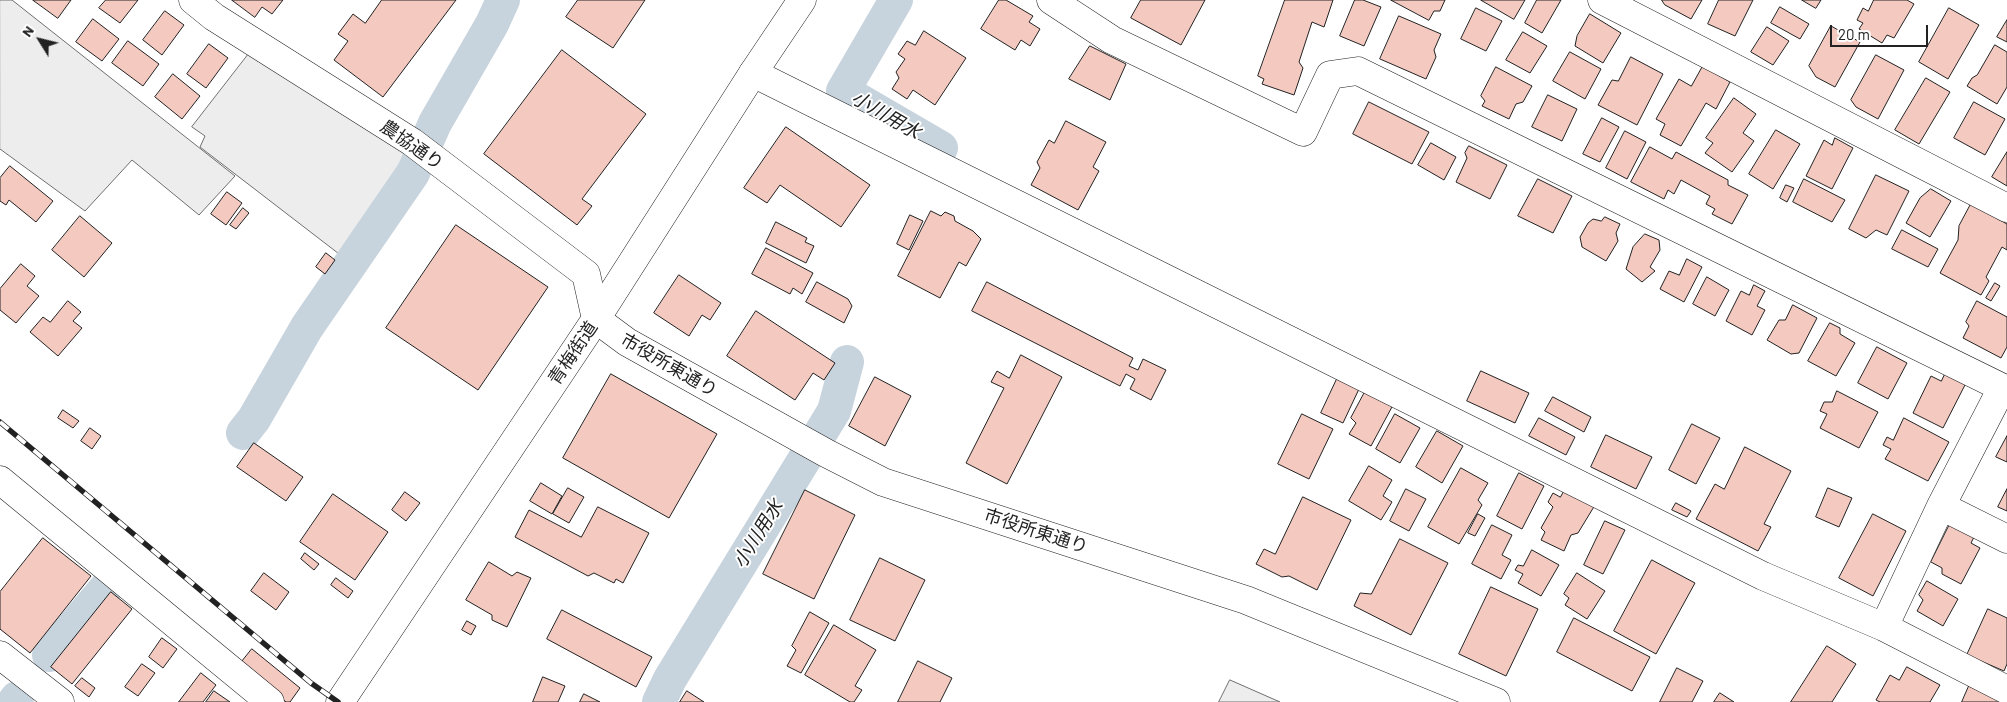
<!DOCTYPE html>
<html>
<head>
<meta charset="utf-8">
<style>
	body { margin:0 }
	#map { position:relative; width:2007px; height:702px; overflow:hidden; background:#fff; font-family:Barlow,sans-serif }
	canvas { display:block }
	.north { position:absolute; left:15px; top:15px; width:50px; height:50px; -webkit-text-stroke:4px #fff; paint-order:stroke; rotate:306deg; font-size:14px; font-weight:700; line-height:20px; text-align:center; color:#222 }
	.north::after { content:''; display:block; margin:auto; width:18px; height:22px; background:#222; clip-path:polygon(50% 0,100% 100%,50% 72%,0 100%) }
	.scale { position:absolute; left:1830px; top:25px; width:98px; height:22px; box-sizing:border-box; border:2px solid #222; border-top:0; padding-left:6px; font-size:15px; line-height:18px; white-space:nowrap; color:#222; -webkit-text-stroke:4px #fff; paint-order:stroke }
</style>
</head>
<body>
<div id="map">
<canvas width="2007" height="702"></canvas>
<div class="north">N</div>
<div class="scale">20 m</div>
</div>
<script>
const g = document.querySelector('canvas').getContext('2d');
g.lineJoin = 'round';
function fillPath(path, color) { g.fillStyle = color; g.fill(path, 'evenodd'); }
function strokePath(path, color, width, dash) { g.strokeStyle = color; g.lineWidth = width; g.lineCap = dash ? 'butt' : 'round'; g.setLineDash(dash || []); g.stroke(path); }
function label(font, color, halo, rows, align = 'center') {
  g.font = font + ' Barlow,"Noto Sans JP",sans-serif'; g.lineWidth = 4; g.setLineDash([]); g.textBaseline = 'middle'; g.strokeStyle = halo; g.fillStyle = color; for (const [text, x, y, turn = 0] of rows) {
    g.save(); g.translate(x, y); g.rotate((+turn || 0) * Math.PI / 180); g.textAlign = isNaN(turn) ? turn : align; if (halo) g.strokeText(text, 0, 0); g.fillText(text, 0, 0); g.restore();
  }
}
const parking = new Path2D(`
	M0,0h12l223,176 -36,39 -67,-55 -47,51 -85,-62z
	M251,51l159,101 -67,105 -143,-110 5,-11 -13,-9z
	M1230,680l50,22h-61z`);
fillPath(parking, '#ededed');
strokePath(parking, '#6f6f6f', 1);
strokePath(new Path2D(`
	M896,0l-53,91 98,57
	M243,433l11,-14 53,-92 106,-154 22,-50 57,-99 11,-24
	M49,655l57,-67
	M14,702l3,-4
	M659,702l11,-23 164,-268 13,-49`), '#c7d3dd', 34);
const building = new Path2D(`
	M33,0h38l-13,18z
	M106,0h32l-18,23 -21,-15z
	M232,0h51l-11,14 -10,-7 -7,10z
	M382,0h74l-73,97 -49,-37 14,-19 -10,-7 15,-20 12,9z
	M578,0h67l-32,48 -47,-31z
	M999,0h7l27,16 -4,6 11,7 -10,17 -9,-6 -6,10 -34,-21z
	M1141,0h64l-24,45 -50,-27z
	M1285,0h48l-9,27 -12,-5 -13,40 4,6 -9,27 -32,-11 2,-5 -6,-3z
	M1355,0h8l18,7 -17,39 -24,-10z
	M1391,0h54l-5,11h-6l-5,9z
	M1481,0h44l-11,19z
	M1537,0h24l-19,33 -17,-10z
	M1662,0h40l-11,19 -26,-14z
	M1719,0h34l-18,36 -27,-12z
	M1802,0h19l-5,8z
	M1874,0h33l7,4 -20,34 -7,-3 -5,8 -23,-14 4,-6 -6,-3 6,-12 5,3z
	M1780,7l29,17 -9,15 -29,-16z
	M1476,8l26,13 -16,30 -25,-12z
	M1949,8l30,17 -31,54 -29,-17z
	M165,11l19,14 -22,30 -19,-15z
	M1590,14l31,19 -18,30 -28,-17 2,-10z
	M1399,16l42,18 -7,16 2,7 -10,22 -46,-20z
	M93,19l26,20 -17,22 -26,-19z
	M2007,20v22l-10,-5z
	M1831,26l29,16 -25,45 -19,-10 -7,-11z
	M1767,27l22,14 -16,24 -22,-13z
	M924,31l42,27 -31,47 -22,-15 -6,9 -15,-10 7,-11 -3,-6 9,-13 -7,-5 9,-13 8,4z
	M1523,32l24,14 -17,27 -24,-13z
	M128,41l31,23 -16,22 -31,-23z
	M209,44l19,14 -22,30 -19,-14z
	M1995,45l12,7v35l-10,17 -30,-18 5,-8 5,-3z
	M1090,46l36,18 -16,36 -41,-21z
	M562,50l84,64 -64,85 10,7 -15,19 -93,-71z
	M1570,52l31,17 -16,30 -32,-18z
	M1876,55l28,15 -26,49 -22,-12 -5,-7z
	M1631,57l32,17 -26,51 -39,-20 14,-25 6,1z
	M1703,66l27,16 -14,27 -10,-6 -25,43 -21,-11 5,-11 -9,-5 23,-40 12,7z
	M1496,67l36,19 -9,16 -7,2 -7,15 -27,-13 3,-5 -4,-5z
	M173,74l27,22 -18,23 -27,-22z
	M1926,78l24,14 -31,52 -24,-14z
	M1548,95l29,14 -15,32 -30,-14z
	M1734,98l22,16 -13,19 11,8 -22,31 -27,-19 8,-10 -7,-5z
	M1369,102l60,30 -17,32 -59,-30z
	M1974,102l31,17 -20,36 -31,-17z
	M1602,118l17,9 -19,35 -17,-8z
	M1066,121l40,21 -13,25 6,4 -21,39 -47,-25 9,-17 -3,-6 12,-22 5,3z
	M786,127l84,58 -29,42 -61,-42 -13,18 -23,-15z
	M1776,130l24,14 -27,45 -24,-15z
	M1625,131l21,11 -19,37 -21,-11z
	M1835,138l18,10 -21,41 -26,-13 18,-36 8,5z
	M1431,143l25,14 -12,23 -26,-15z
	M1469,146l38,19 -17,34 -34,-17 11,-24 -2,-5z
	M1650,147l22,12 4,-7 52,28v5l20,10 -16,29 -20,-10 3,-5 -9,-5 4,-8 -29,-16 -7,14 -6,-4 -4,9 -33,-17z
	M2007,152v34l-15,-9z
	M10,166l43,35 -17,21 -27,-22 -3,5 -6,-4v-23z
	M1876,175l33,16 -22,44 -11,-5 -10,8 -17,-9z
	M1538,179l34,17 -19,37 -35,-17z
	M1804,179l41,21 -13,22 -39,-20z
	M1786,185l8,3 -7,14 -7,-4z
	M1931,189l20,12 -21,36 -24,-14 14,-25z
	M227,192l15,11 -16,22 -15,-11z
	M1971,204l36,20v26l-5,-3 -16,30 3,4 -8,14 -41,-22 18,-33 1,-14z
	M243,208l6,5 -13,16 -6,-4z
	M931,211l10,5 4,-4 9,4 1,5 18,10 8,8 -15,27 -7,-4 -19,36 -42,-22z
	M910,215l13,6 -14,29 -12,-6z
	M80,216l32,27 -28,34 -32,-27z
	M1605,217l15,7 -4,9 2,8 -12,20 -24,-14 -2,-10 8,-14 5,-4 8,2z
	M776,222l31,16 -2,4 9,4 -8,17 -40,-20z
	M456,225l92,62 -70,103 -92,-62z
	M1902,230l36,19 -10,18 -36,-18z
	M1645,234l14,6 1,10 -10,17 5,4 -13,11 -16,-13 7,-22z
	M766,248l47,25 -11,21 -9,-6 -3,6 -38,-20z
	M326,253l9,7 -10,14 -9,-7z
	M1687,259l15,8 -18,35 -24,-13 9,-18 10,4z
	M21,264l14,12 -8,10 12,10 -23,27 -16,-13v-21z
	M679,275l42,28 -11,17 -8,-5 -13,21 -35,-23z
	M1707,277l22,13 -14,26 -22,-12z
	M817,282l31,17 4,7 -8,17 -38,-21z
	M987,282l146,76 -4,8 9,4 5,-11 23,11 -15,30 -21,-11 5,-10 -9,-5 -6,12 -148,-75z
	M1995,283l5,3 -9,15 -5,-3z
	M1754,285l11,6 -8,15 8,4 -13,25 -26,-14 15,-30 8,4z
	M68,301l13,11 -8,9 9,7 -24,28 -28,-24 13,-15 7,5z
	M1977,301l30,16v30l-6,11 -38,-20 6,-12 -3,-4z
	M1793,305l24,13 -18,35 -8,1 -24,-14 12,-20h6z
	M756,311l79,52 -11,17 -11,-7 -18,27 -68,-44z
	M1830,323l10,5v6l15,9 -19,33 -28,-15z
	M1877,347l30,16 -19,36 -30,-16z
	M1021,355l41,22 -55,107 -41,-21 38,-75 -13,-6 6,-11 12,7z
	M1481,371l48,22 -14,30 -48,-22z
	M1946,372l20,11 -23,45 -30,-15 18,-37 10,5z
	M611,374l106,60 -48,84 -106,-60z
	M875,377l36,19 -26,50 -36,-20z
	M1337,379l22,10 -16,34 -22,-10z
	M1366,390l27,15 -22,41 -22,-12 7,-11 -5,-5z
	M1837,391l41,21 -19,36 -39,-20 7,-14 -7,-3 4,-9h8z
	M1553,397l38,20 -7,15 -39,-21z
	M63,410l16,11 -6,7 -15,-10z
	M1302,414l31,15 -24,50 -31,-15z
	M1395,414l25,14 -20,35 -24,-14z
	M1539,418l36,19 -9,18 -37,-19z
	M1904,418l45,24 -21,39 -43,-22 6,-10 -8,-4 4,-8 6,3z
	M1692,424l28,14 -24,46 -27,-14z
	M90,428l11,8 -9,13 -11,-8z
	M1437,431l26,15 -21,37 -26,-16z
	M1606,435l46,22 -16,32 -45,-22z
	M2007,436v26l-11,-5z
	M254,443l49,34 -17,24 -49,-34z
	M1745,447l46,24 -27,53 7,3 -13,24 -62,-32 19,-35 9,5z
	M1369,466l23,14 -9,16 9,6 -11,18 -32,-19z
	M1461,468l27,15 -10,17 4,5 -23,39 -31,-17z
	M1519,473l25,13 -22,43 -25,-13z
	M541,483l21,13 -10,18 -22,-13z
	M568,488l16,9 -15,26 -16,-9z
	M1566,488l29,17 -17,28 -7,2 -7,16 -23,-11 4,-8 -4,-4 12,-21 -5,-5 5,-9 7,4z
	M1828,488l24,10 -13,29 -23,-10z
	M1406,489l20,10 -17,32 -19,-10z
	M2007,489v22l-9,-4z
	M805,490l50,25 -41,84 -51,-25z
	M405,492l15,11 -14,18 -14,-11z
	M333,494l55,38 -33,48 -55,-38z
	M1303,497l48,23 -34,70 -28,-14 -7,1 -26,-13 8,-15 11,5z
	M1676,503l15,8 -4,6 -15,-7z
	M598,507l51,26 -26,50 -7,-4 -2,4 -20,-10 -6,3 -73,-39 14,-27 52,27z
	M1478,514l7,4 -10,18 -7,-3z
	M1873,514l33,17 -33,65 -34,-18z
	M1605,521l20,9 -22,44 -19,-9z
	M1950,524l24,13 -3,6 9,5 -19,36 -19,-10v-6l-11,-6z
	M1492,525l20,10 -10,20 9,5 -10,19 -29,-15z
	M43,538l48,38 -61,77 -30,-24v-37z
	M1400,539l48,24 -37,72 -57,-29 6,-13 11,1z
	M1532,550l27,15 -18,31 -23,-13 5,-9 -8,-4 3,-5 5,1z
	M305,553l14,11 -5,6 -13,-11z
	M880,558l45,22 -30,61 -45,-21z
	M1652,560l43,23 -39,71 -42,-23z
	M489,562l23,14 5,-4 14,6 -24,49 -15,-7v-5l-26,-15z
	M264,573l25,19 -13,18 -25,-19z
	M1577,573l28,18 -18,28 -22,-14 4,-7 -5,-4z
	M336,578l17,13 -5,7 -17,-13z
	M1927,581l31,18 -15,27 -26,-15 6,-11 -4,-5z
	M1491,587l47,22 -32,67 -47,-22z
	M111,592l21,17 -60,75 -21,-17z
	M1988,609l19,9v46l-3,7 -37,-16z
	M562,610l90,47 -16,30 -89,-48z
	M810,612l19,11 -28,50 -14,-7 9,-16 -4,-4z
	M1574,618l76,39 -18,34 -75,-39z
	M467,621l9,5 -5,9 -9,-5z
	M834,625l42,25 -21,36 7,4 -8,12h-4l-45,-27z
	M162,638l15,11 -14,19 -14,-11z
	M1827,646l29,18 -24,38h-41z
	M252,649l48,39 -10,14h-4l-46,-38z
	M918,661l34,17 -12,24h-42z
	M142,664l13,9 -17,23 -13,-9z
	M1907,667l33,18 -10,17h-50l-4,-2 14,-25 9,5z
	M1677,668l26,13 -11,21h-32z
	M201,673l15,12 -13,17h-24z
	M543,677l22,9 -7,16h-25z
	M82,678l13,10 -6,9 -14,-11z
	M1969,686l33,16h-40z
	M214,691l16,11h-24z
	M687,691l17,11h-24z
	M1720,693l14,9h-20z
	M584,694l16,8h-20z`);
fillPath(building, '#f3c9c0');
strokePath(building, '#222', 1);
const street = new Path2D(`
	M193,0l21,17 198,125 174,132 10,45
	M1051,0l61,40 191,92 27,-57 28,-4 649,319
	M1602,0l405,208
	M753,73l1010,503 121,51 123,63
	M0,480l270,222
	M1941,506l66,33
	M1884,627l57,-121 61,-118`);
const secondary = new Path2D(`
	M596,319l31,23 199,111 57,29 363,118 250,102
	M0,655l60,47`);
const primary = new Path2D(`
	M340,702l256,-383 157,-246 49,-73`);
strokePath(street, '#222', 29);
strokePath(secondary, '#222', 29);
strokePath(primary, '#222', 29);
strokePath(street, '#fff', 28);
strokePath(secondary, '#fff', 28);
strokePath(primary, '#fff', 28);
const rail = new Path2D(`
	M0,422l311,261 27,19`);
strokePath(rail, '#222', 5.5);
strokePath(rail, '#fff', 4, [11]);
label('18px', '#222', '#fff', [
	["農協通り",412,145,35],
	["青梅街道",573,353,-56],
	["市役所東通り",669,365,30],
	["市役所東通り",1036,531,18]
]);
label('italic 19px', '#222', '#fff', [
	["小川用水",886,115,30],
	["小川用水",758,534,-58]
]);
</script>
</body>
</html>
